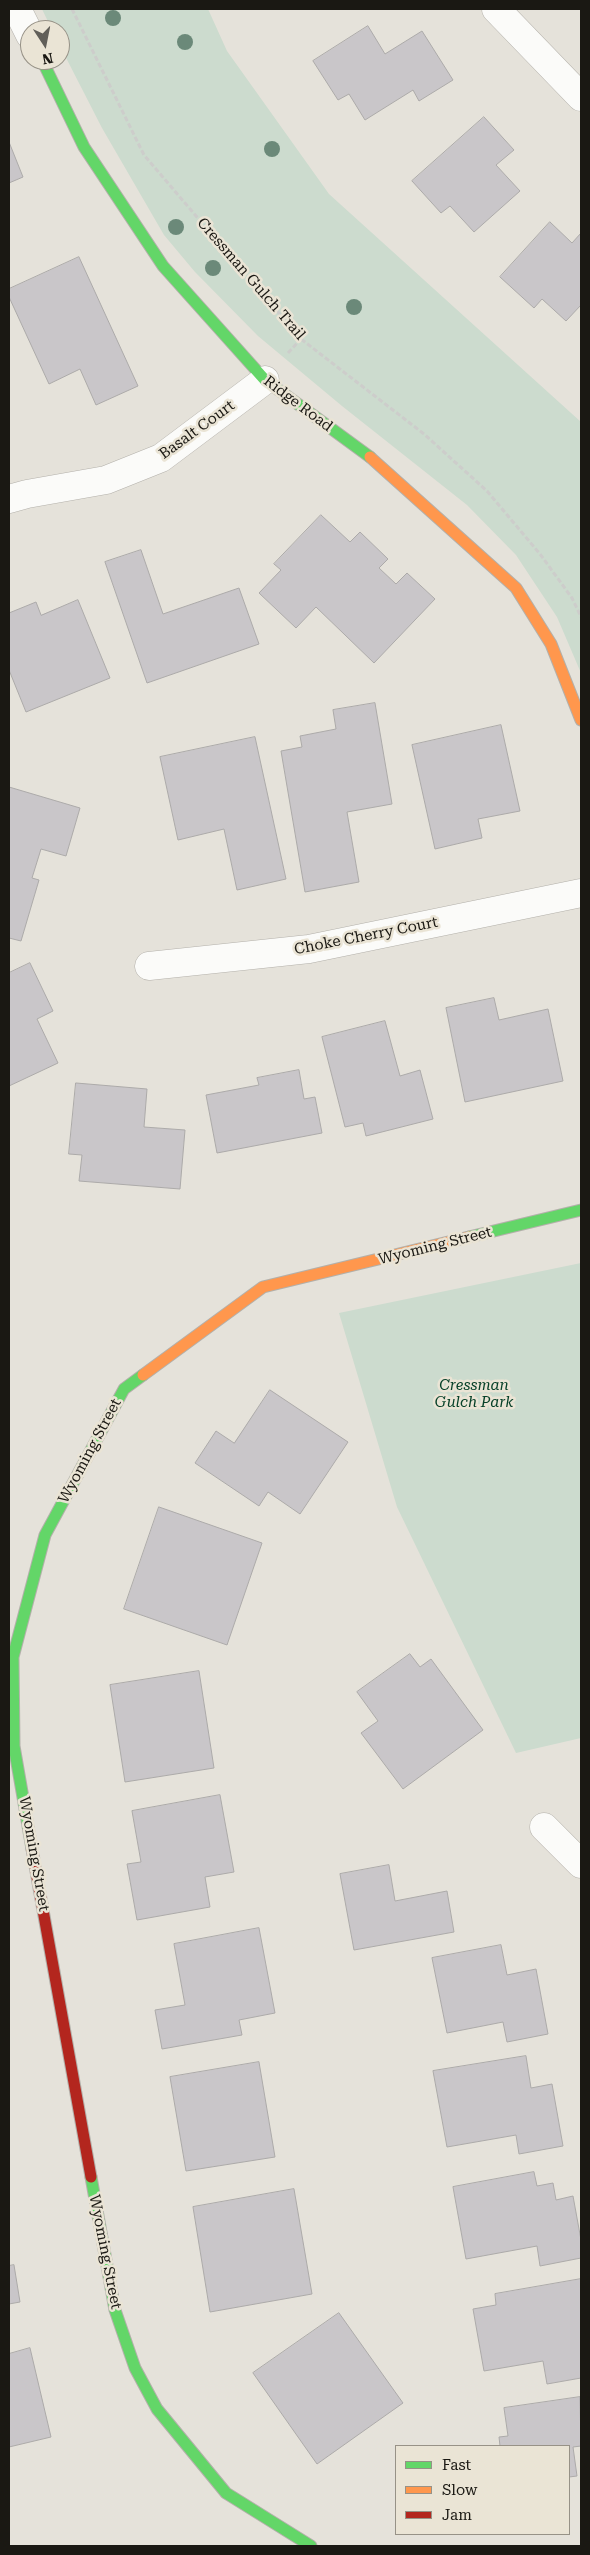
<!DOCTYPE html>
<html>
<head>
<meta charset="utf-8">
<style>
	body { margin:0 }
	#map { position:relative; width:590px; height:2555px; overflow:hidden; background:#e5e2da; font-family:"Roboto Serif",serif }
	canvas { display:block }
	.frame { position:absolute; inset:0; border:10px solid #1a1813; pointer-events:none }
	.legend { position:absolute; left:395px; top:2445px; width:175px; height:90px; box-sizing:border-box; background:#eae4d5; border:1px solid #979287; margin:0; padding:6px 9px; list-style:none; font-size:15px; color:#1a1813 }
	.legend li { display:flex; align-items:center; gap:10px; height:25px }
	.legend b { width:25px; border:1px solid #979287 }
	.north { position:absolute; left:20px; top:20px; width:50px; height:50px; box-sizing:border-box; background:#eae4d5; border:1px solid #979287; border-radius:50%; rotate:169deg; font-size:14px; font-weight:700; line-height:20px; text-align:center; color:#1a1813 }
	.north::after { content:''; display:block; margin:auto; width:18px; height:22px; background:#615f59; clip-path:polygon(50% 0,100% 100%,50% 72%,0 100%) }
</style>
</head>
<body>
<div id="map">
<canvas width="590" height="2555"></canvas>
<div class="frame"></div>
<ul class="legend">
<li><b style="height:6px;background:#63d668"></b>Fast</li>
<li><b style="height:6px;background:#ff974d"></b>Slow</li>
<li><b style="height:6px;background:#b3261e"></b>Jam</li>
</ul>
<div class="north">N</div>
</div>
<script>
const g = document.querySelector('canvas').getContext('2d');
g.lineJoin = 'round';
function fillPath(path, color) { g.fillStyle = color; g.fill(path, 'evenodd'); }
function strokePath(path, color, width, dash) { g.strokeStyle = color; g.lineWidth = width; g.lineCap = dash ? 'butt' : 'round'; g.setLineDash(dash || []); g.stroke(path); }
function label(font, color, halo, rows, align = 'center') {
  g.font = font + ' "Roboto Serif",serif'; g.lineWidth = 5; g.setLineDash([]); g.textBaseline = 'middle'; g.strokeStyle = halo; g.fillStyle = color; for (const [text, x, y, turn = 0] of rows) {
    g.save(); g.translate(x, y); g.rotate((+turn || 0) * Math.PI / 180); g.textAlign = isNaN(turn) ? turn : align; if (halo) g.strokeText(text, 0, 0); g.fillText(text, 0, 0); g.restore();
  }
}
fillPath(new Path2D(`
	M42,9h166l19,42 102,143 252,228v251l-24,-56 -41,-62 -49,-50 -125,-99 -84,-70 -63,-64 -31,-37 -62,-107 -42,-82v-16h-8z
	M581,1263v475l-65,15 -119,-246 -58,-194z`), '#ccdbce');
const building = new Path2D(`
	M368,26l17,28 37,-23 31,49 -34,21 -6,-11 -48,30 -16,-26 -11,6 -25,-39z
	M484,117l30,33 -18,15 24,26 -46,41 -24,-26 -9,7 -29,-32z
	M9,142l14,35 -14,6z
	M550,222l22,21 9,-10v72l-15,16 -24,-22 -8,9 -34,-31z
	M79,257l59,129 -42,19 -16,-36 -31,15 -40,-87v-8z
	M321,515l29,27 10,-10 28,27 -9,9 17,16 11,-11 28,26 -61,64 -58,-56 -20,21 -37,-35 22,-23 -7,-6z
	M141,550l22,64 76,-26 20,56 -112,39 -42,-121z
	M78,600l32,78 -84,34 -17,-42v-57l27,-11 5,13z
	M375,703l17,101 -45,8 12,70 -54,10 -24,-141 21,-4 -2,-11 36,-7 -3,-19z
	M501,725l19,86 -42,8 4,19 -47,11 -23,-104z
	M255,737l31,142 -49,11 -13,-61 -46,11 -18,-83z
	M9,787l71,21 -14,48 -25,-7 -9,29 7,2 -18,61 -12,-3z
	M30,963l23,48 -16,8 21,44 -49,23v-113z
	M494,998l5,22 49,-11 15,72 -98,21 -19,-94z
	M385,1021l15,55 20,-6 13,49 -67,17 -3,-13 -18,4 -23,-90z
	M299,1070l5,29 11,-2 7,36 -105,20 -11,-58 53,-10 -2,-7z
	M76,1083l71,6 -3,38 41,3 -5,59 -101,-8 3,-26 -13,-1z
	M270,1390l78,52 -48,72 -32,-22 -9,14 -64,-43 21,-32 18,12z
	M159,1507l103,36 -35,102 -103,-36z
	M410,1654l10,13 11,-8 52,71 -80,59 -42,-56 17,-12 -21,-29z
	M199,1671l15,97 -89,14 -15,-97z
	M220,1795l14,77 -29,5 5,30 -73,13 -10,-56 14,-2 -9,-51z
	M389,1865l6,36 52,-10 7,41 -100,18 -14,-76z
	M259,1928l16,85 -36,7 3,15 -80,14 -7,-39 30,-5 -11,-61z
	M501,1945l6,30 29,-6 12,65 -41,8 -4,-20 -56,11 -15,-75z
	M526,2056l5,32 21,-4 11,62 -44,8 -3,-19 -69,12 -14,-76z
	M259,2062l16,95 -89,14 -16,-94z
	M534,2172l3,14 16,-3 3,17 17,-4 8,44v18l-41,8 -3,-20 -71,13 -13,-72z
	M294,2189l18,105 -102,18 -17,-105z
	M14,2265l6,37 -11,2v-38z
	M581,2279v99l-34,6 -4,-23 -59,10 -11,-62 23,-4 -1,-11z
	M339,2313l64,90 -86,61 -64,-91z
	M30,2348l21,89 -42,10v-93z
	M580,2397l1,49 -8,1 4,29 -8,1v-31h-69l-1,-9 9,-1 -4,-28z`);
fillPath(building, '#c9c6c9');
strokePath(building, '#acaaa9', 1);
const street = new Path2D(`
	M17,9l13,26
	M496,9l85,88
	M9,499l18,-5 79,-14 55,-22 104,-78
	M149,966l160,-17 272,-56
	M544,1827l37,37`);
const fast = new Path2D(`
	M42,60l42,87 79,119 102,114 105,77
	M469,1237l112,-27
	M32,1849l-18,-103 -1,-89 32,-122 79,-146 19,-14
	M91,2177l24,133 20,58 22,41 69,84 85,53`);
const slow = new Path2D(`
	M370,457l146,131 35,56 30,76
	M143,1375l120,-88 206,-50`);
const jam = new Path2D(`
	M32,1849l59,328`);
strokePath(street, '#b3b0aa', 29);
strokePath(fast, '#b3b0aa', 13);
strokePath(slow, '#b3b0aa', 13);
strokePath(jam, '#b3b0aa', 13);
strokePath(new Path2D(`
	M72,9l72,146 157,184 123,95 63,57 53,63 32,44 9,19
	M288,353l13,-14`), '#cdcdcb', 3, [5, 2.5]);
strokePath(street, '#fbfbf9', 28);
strokePath(fast, '#63d668', 11);
strokePath(slow, '#ff974d', 11);
strokePath(jam, '#b3261e', 11);
g.fillStyle = '#6b8979';
for (const [x, y] of [
	[113,18],
	[185,42],
	[272,149],
	[176,227],
	[213,268],
	[354,307]
]) { g.beginPath(); g.arc(x, y, 8, 0, 2 * Math.PI); g.fill(); }
label('15px', '#1a1813', '#eae4d5', [
	["Cressman Gulch Trail",251,279,49],
	["Ridge Road",298,404,37],
	["Basalt Court",197,430,-36],
	["Choke Cherry Court",366,936,-11],
	["Wyoming Street",435,1246,-14],
	["Wyoming Street",90,1451,-62],
	["Wyoming Street",34,1854,80],
	["Wyoming Street",105,2252,79]
]);
label('italic 15px', '#074129', '#eae4d5', [
	["Cressman",474,1386],
	["Gulch Park",474,1403]
]);
</script>
</body>
</html>
